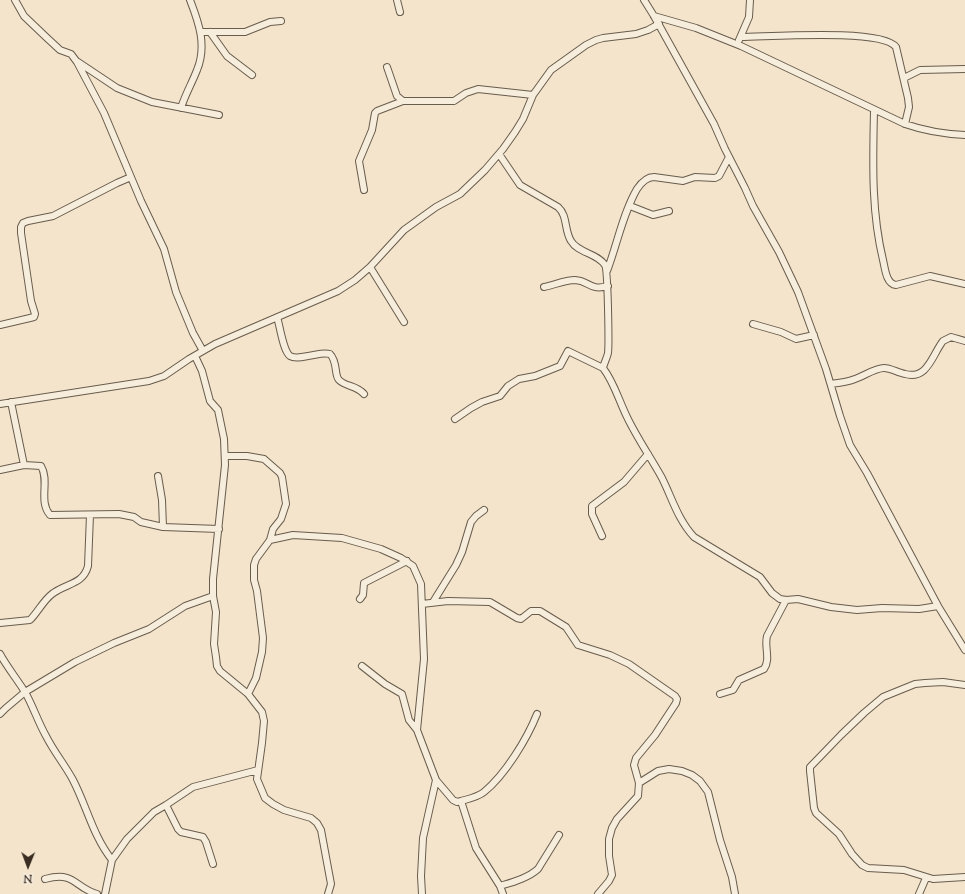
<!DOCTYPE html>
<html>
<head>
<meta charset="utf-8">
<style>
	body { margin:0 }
	#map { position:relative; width:965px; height:894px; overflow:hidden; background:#f3e4cb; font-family:"Sorts Mill Goudy",serif }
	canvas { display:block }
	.north { position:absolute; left:8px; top:846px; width:40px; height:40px; -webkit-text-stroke:3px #f7eddd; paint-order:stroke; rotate:181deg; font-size:11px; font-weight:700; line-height:16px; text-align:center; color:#3a2e22 }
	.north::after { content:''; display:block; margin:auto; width:14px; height:18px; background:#3a2e22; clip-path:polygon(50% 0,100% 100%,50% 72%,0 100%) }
</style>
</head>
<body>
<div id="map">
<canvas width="965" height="894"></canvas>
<div class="north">N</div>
</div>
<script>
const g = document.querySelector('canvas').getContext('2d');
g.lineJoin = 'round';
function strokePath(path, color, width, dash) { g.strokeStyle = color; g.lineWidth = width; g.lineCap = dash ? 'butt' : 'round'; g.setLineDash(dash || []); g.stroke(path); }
const minor = new Path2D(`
	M15,0l9,16 22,21 14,13 11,4 6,8 27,51 37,88 23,48 12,43 17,41 10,18
	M397,0l3,12
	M644,0l10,16 60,108 11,25 20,39 8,18 26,46 19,40 28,77 14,47 10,29 17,28 71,133 27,44
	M654,16l42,12 45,18 164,78c20,7 39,10 60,11
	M201,32h44l25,-10 11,-1
	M210,32l17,24 25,19
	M741,37c26,0 141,-9 155,10l12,51 1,9 -4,17
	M739,40l10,-23 1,-17
	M78,62l39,26 35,14 67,13
	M387,67l10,29 6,5h51l12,-8 12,-4 55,6
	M904,78l16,-8 45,-1
	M181,108c4,-13 11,-25 16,-38 10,-24 2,-47 -7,-70
	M874,110c-1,51 -3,100 9,150 2,8 3,24 13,25l34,-9 35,8
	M499,154l21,31 38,22c10,9 6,23 13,34 7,12 26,12 34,24 3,5 4,80 3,88 -1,5 -4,10 -5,15 11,14 16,33 24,49 10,21 24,41 35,61 10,20 16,42 32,59l66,40 12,16 8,6 6,1 12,-1 33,8 26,3 25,-2 37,1 19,-3
	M364,190l-5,-29 13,-31 3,-17 2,-2 26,-10
	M630,206l23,9 16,-4
	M370,267l34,55
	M607,271c10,-26 16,-58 30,-82 4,-6 10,-12 17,-12l29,4 12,-4 20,1 4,-2 10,-19
	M544,287c10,-2 21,-7 31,-7 15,1 14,11 33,6
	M277,317c3,9 6,34 13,39 5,3 13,1 18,0 8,-1 15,-4 22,-2 8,8 4,21 9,26 7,7 17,5 25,14
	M753,324l28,8 15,7 18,-4
	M0,325l30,-7 4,-1 1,-3 -4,-13 -10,-68v-6l2,-4 5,-2 25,-5 64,-33 14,-6
	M195,356l7,15 8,30 8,9 6,29 1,26 -12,114v17l3,16 -2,32 2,13 1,9 3,5 28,23 14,18 2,9 -2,22 -5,36 8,19 8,6 11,6 27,8 6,5 4,7 10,54 -3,10
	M831,384c8,-1 17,-2 24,-5 9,-3 20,-11 29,-11 7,0 14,5 21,6 23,6 27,-19 38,-33l8,-4 14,4
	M11,402l13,63
	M0,404l149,-23 15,-5 25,-17 26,-15 123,-53 17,-11 15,-13 34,-37 32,-23 24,-13 25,-24 18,-21 12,-17 8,-13 10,-24 18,-25 35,-25 10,-5 7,-2 33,-4 12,-4 11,-6
	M455,419l16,-11 11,-6 18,-6 8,-10 11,-7 16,-3 25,-10 8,-15 35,17
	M225,456h22l17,3 16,14 2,4 4,27 -5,15 -8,10 -3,11 -14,19 -2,6v15l3,11 6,47 -1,14 -6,26 -8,16
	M0,470l24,-5 17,1c9,15 -3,35 9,49l69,-1 15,3 7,5 22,5 56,2
	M158,476l4,24 1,27
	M602,536l-10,-22v-8l32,-24 24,-28
	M270,540l23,-5 49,3 39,11 20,9 12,8 8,18 3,75 -7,71 19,50 17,20 4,2 4,-1 15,47 24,38 3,8
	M360,599l3,-4 1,-12 43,-22
	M433,602l23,-37 6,-13 9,-30 5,-6 8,-6
	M422,604l26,-3 42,1 27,16 4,1 10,-8h9l26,16 12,18 32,10 19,9 46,32 2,3 -1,4 -21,32 -19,23 -2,7 5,18 -1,13 -21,23 -5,9 -3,11v17l3,19 -3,6 -11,13
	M0,623l30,-3c8,-8 13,-19 22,-26 14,-11 31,-9 36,-28l2,-51
	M0,654c7,13 17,25 25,38 8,14 13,30 21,44 8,16 19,29 27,44 14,27 20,56 39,80
	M362,666l23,18 17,10 7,26 8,10
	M965,685l-22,-3 -18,1 -10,1 -32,13 -19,16 -23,22 -28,29 -3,3v4l4,37 2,5 23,21 13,20 10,11 6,3 36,2 29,9 32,-2
	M720,694l13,-4 6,-10 25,-11c7,-10 0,-22 3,-33l19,-36
	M0,714l6,-6 19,-16 50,-30 39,-19 35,-14 36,-23 28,-10
	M639,783l19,-12 11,-2 13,2 10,4 8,6 8,11 12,48 12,37 3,17
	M461,801c7,-2 17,-4 23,-9 21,-17 43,-53 53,-78
	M166,805l12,24 3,3 22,5 3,5 7,22
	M45,879c31,-8 28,8 52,15
	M500,886c13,-4 28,-8 38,-17l21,-34
	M105,894l7,-34 15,-21 27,-27 12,-7 27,-18 65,-17
	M422,894l-1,-18 2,-38 13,-58
	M919,894l7,-16`);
strokePath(minor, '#685c4c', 8);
strokePath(minor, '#f7eddd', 6);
</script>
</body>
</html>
